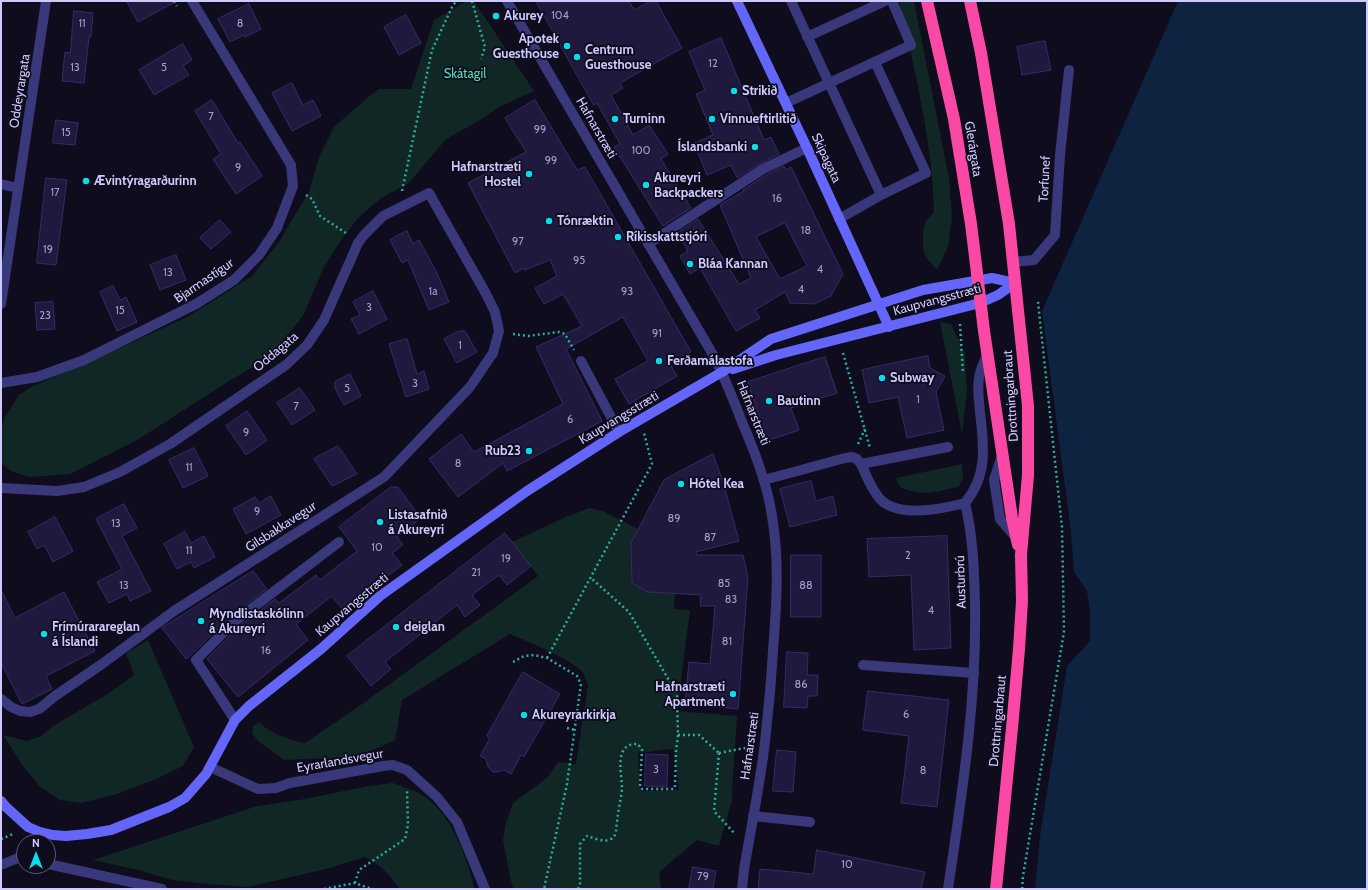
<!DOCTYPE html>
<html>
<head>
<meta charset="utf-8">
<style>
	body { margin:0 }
	#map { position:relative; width:1368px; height:890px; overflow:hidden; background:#0e0c1d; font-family:Cabin,sans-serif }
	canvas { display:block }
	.frame { position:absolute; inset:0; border:2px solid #cecafd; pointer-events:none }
	.north { position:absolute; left:16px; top:834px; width:40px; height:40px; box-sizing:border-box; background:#0e0c1d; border:1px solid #5b5877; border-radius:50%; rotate:0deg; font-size:11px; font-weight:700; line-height:16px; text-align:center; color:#cecafd }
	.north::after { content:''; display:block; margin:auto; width:14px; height:18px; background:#07deec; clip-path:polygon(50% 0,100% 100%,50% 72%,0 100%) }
</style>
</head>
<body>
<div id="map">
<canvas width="1368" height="890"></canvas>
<div class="frame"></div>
<div class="north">N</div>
</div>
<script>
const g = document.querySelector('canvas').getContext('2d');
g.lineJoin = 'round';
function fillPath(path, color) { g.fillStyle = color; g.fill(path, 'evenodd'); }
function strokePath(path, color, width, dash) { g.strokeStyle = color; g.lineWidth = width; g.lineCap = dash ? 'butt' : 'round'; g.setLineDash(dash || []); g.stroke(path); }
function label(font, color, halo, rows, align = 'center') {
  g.font = font + ' Cabin,sans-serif'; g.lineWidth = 3.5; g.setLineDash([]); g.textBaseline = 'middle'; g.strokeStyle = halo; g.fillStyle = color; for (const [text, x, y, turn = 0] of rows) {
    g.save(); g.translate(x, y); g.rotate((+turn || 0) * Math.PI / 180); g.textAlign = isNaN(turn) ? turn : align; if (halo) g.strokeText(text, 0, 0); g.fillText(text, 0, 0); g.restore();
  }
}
fillPath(new Path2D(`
	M466,1h8l60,90 -35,16 -17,12 -36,20 -37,44 -28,15 -22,19 -18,23 -17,27 -21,49 -34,42 -40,23 -90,58 -69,35 -41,3 -18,-6 -10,-8v-35l4,-11 14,-22 14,-9 78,-34 78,-36 63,-40 26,-33 31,-51 10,-35 15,-30 33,-29 12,-9h32l23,-69z
	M899,1h15l35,177 3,40 -4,29 -11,23 -9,-10 -5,-10v-17l2,-11 9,-10c-2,-72 -19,-141 -35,-211z
	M940,322l11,2 14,30 2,38 -5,42z
	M962,464l1,15 -5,8c-23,5 -35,10 -58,0l-4,-9z
	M589,508l14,3 35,18 -7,14 2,40 15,9 27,2 -1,15 16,1 -13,101 60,5 -5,75v9l-13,46 -22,-6 -38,32 2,17h-147l-3,-7 -8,-42 3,-17 7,-20 35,-26 10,-15 18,2 12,-79c-2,-4 -3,-8 -5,-12 -9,-13 -57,-32 -73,-39l-108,66 -7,40 -17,8 -28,9 -66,3 -26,-19 -6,-8 1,-7 6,-4c12,12 30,18 46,21l60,-41 173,-126 -26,-34 54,-25zM673,749l6,41 -39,1 -2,-38z
	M148,640l46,107 -11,19 -27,13 -39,15 -36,9 -21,-3 -20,-13 -17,-21 -20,-31 24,6 14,-5 12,-10 56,-33 25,-18 -8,-22z
	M393,783c8,3 18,6 26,10 32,18 47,63 56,96h-75c-11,-15 -18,-23 -35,-32l-39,12 -78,18 -42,-3 -34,-4 -34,-10 -45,-10 164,-54 48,-7 63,-13z`), '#102725');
fillPath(new Path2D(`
	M1178,1h189v888h-332l5,-53 27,-170 23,-25v-29l-3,-21 -13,-19 -3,-39 -29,-222z`), '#0d2340');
const building = new Path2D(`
	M127,1h50l-39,21z
	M536,1h93l5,9 17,-9h5l26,47 -62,35 3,5 -12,7 22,40 16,-10 19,29 -7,5 30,49 -28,18 -49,-79 6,-3 -23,-41 -3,2z
	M249,4l12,25 -16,8 -1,-2 -14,7 -12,-23z
	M74,11l19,2 -2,24h-2l-5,46 -22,-2 3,-29 5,1z
	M406,15l15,28 -22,12 -15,-28z
	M721,38l43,102 7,-3 8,17 -19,10 -23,14 -6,-13 -24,10 -13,-32 19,-8 -17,-41 9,-4 -16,-38z
	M1045,41l6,29 -29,5 -5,-28z
	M183,44l9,16 -9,6 6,9 -35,20 -15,-25z
	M292,83l11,22 10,-5 8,16 -29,15 -20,-38z
	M212,100l26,43 2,-1 22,34 -26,18 -23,-35 8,-5 -26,-43z
	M535,100l42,70 8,-3 106,185 -21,12 7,12 -48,28 -14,-25 33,-18 -25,-44 -57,32 36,72 -95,50 -4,-8 -45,34 -29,-38 32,-25 13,18 89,-48 -27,-57 46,-21 -19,-32 -19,10 -9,-16 22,-12 -7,-16 -25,10 -1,-2 -9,5 -47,-90 58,-31 -21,-34z
	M56,120l22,3 -3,22 -22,-2z
	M784,166l1,4 6,-3 52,107 -12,22 -17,8 -24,-1 -5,-11 -30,18 5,8 -24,13 -36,-63 -10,6 -10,-18 8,-5 -11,-18 21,-14 41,65 12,-6 -31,-73 24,-14 -1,-1 23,-15zM785,223l22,43 -27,13 -24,-42z
	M46,178l21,2 -11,85 -19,-2z
	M220,220l11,12 -20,17 -11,-11z
	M407,231l6,13 6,-4 18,33 12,29 -20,8 -21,-50 -6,3 -12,-23z
	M176,255l10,25 -26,10 -10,-25z
	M113,286l7,14 6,-3 11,25 -20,9 -17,-39z
	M373,291l14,28 -28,15 -8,-15 9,-4 -7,-13z
	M53,302l2,27 -18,1 -2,-27z
	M459,331h6l12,21 -20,11 -13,-24z
	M407,339l10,35 7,-3 5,18 -23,8 -17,-53z
	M928,356l2,12 15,8 -9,16 8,38 -37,8 -9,-41 -29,6 -7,-33z
	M825,357l12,36 -46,15 8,22 -32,11 -19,-59z
	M350,374l11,22 -17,9 -9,-17v-6z
	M300,388l15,22 -23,15 -15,-22z
	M247,411l20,29 -21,15 -20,-29z
	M338,446l19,28 -25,12 -18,-27z
	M194,448l14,28 -25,12 -14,-28z
	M713,454l10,28 16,59 -43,11 1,3h46l5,22 -10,132 -53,-5 4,-42 21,2 5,-58h-15l1,-11 -53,-3 -16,-9 -1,-40 33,-63z
	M811,481l5,20 17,-5 4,19 -47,12 -10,-38z
	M391,487h7l23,31 -24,19 6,8 -11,8 10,12 -59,45 -11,-14 -36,28 12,16 -70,57 -31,-38 31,-32 37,-28 4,4 37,-28 4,5 37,-29 -18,-24z
	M271,496l10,19 -35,19 -13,-25 22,-12 4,6z
	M124,504l13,24 -15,8 29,55 -21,10 -3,-7 -18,9 -12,-21 25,-13 -26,-50z
	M55,517l18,34 -20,11 -9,-17 -7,4 -9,-17z
	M185,532l6,11 13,-7 11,21 -21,11 -3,-6 -14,7 -13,-25z
	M505,533l26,33 -24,19 -8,-10 -27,20 8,10 -15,12 -8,-12 -72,57 6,7 -20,17 -24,-30z
	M947,536l4,112 -37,2 -3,-75 -42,2 -2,-38z
	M791,555h30v62h-30z
	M253,571l14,18 -37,28 -32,31 -12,11 -24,-31z
	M1,590l14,28 49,-26 31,59 -49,25 6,13 -30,15 -21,-41z
	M787,652l21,1 -1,22h11l-1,21h-9l-1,12 -23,-1z
	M523,672l37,22 -36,63 -3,-2 -10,19 -7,-4 -7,2h-4l-5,-5 -2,-8 -6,-3 10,-18 -3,-2z
	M868,691l81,9 -12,107 -36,-4 8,-67 -46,-6z
	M777,750l19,2 -3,40 -20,-1z
	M646,754l22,1 -1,32 -22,-1z
	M817,850l108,22 -4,17h-163l2,-20 53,5z
	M693,867l23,4 -3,18h-24z`);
fillPath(building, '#1f193d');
strokePath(building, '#352c69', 1);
strokePath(new Path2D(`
	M174,1l3,5
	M472,1l13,46 -4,12
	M402,191l30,-141 21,-45 4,-4
	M306,195l6,4 8,17 26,17
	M960,324l3,49
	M513,334l15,2 31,-4 6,2 9,16
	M843,353l27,95
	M858,444l7,-15
	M547,658l105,-194 -8,-31
	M513,662l11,-6 10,-1 13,3 30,18 4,8 -14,100 -23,105
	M567,728l8,2
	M678,735h21l20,18
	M719,753l-5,58 21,23
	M719,753l31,-6
	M1,839l12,-5
	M355,883l4,-13 46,-31 3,-14 -1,-34
	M324,889l31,-6 17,6
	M578,889l2,-5v-40l7,-8c7,2 17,7 24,3 6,-3 5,-11 6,-17 1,-11 4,-22 5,-33 0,-16 -9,-46 16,-45l4,6 -2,37 2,2h32l1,-3 1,-35 2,-16 -1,-41 -48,-82 -38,-34
	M1022,889l1,-13 41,-244 -2,-105 -24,-225`), '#30ab9f', 2.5, [2, 3]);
strokePath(new Path2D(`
	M791,1l90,194
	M807,37l78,-36
	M786,103l125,-58 -19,-44
	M839,219l42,-24 45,-22 -51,-111
	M1013,262l21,-2 21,-25 5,-80 9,-85
	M581,361l38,71
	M1002,455l-8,25 6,39 17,20
	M861,464l87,-17
	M863,665l111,8
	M235,720l-39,-60 38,-38 105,-80
	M753,816l57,6
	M34,842l6,-10
	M48,864l114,25
	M1,865l17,-7 6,-5`), '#38387b', 10);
strokePath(new Path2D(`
	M507,1l205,352c12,22 21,46 30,69 13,31 25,61 30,94 7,41 5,80 2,121 -2,35 -5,70 -9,105 -5,43 -14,85 -21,128l-2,19
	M1,184l17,4
	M648,244l115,-75 44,-21
	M1,304l45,-303
	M1,383l36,-6 47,-17 112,-56 38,-24 25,-25 18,-27 16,-42 -2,-21 -99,-164
	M764,480l81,-22 7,-1 5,2 4,5c5,11 10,25 19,35 18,19 62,10 85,4
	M1,488l56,3 27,-4 36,-15 50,-28 85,-58 31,-21 21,-20 17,-25 34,-77 6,-8 19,-19 46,-23 56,99 10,20 4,19 -6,22 -23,34 -86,90 -210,134 -72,53 -47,32 -16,13 -9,3 -10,-1 -9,-4 -10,-8
	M965,503c23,-28 19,-57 15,-91 -1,-12 -3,-23 -1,-34 1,-9 5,-16 8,-23
	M210,767l48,22 18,-1 14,-5 93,-17 10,-1 14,5 30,27 20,25 28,67
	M948,889c14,-95 29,-190 27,-286 -1,-34 -2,-67 -10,-100`), '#38387b', 10);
strokePath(new Path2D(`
	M737,1l70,147 82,179
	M733,369l43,-14 204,-52 18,-8 17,-12
	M1,801l5,6 22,20 12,5 13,3 13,1 21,-2 24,-4 58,-23 16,-9 21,-24 29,-54 14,-14 72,-57 59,-53 147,-105 92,-59 103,-60 49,-33 152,-49 69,-12 23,5`), '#6466fa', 10);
strokePath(new Path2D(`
	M927,1l27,118 17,105 13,107 28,187 6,27
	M970,1l11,52 28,171 19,182v69l-7,80 1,46 -3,48 -7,79 -16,161`), '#fa49a4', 12);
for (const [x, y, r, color] of [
	[496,16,4,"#07deec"],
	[567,46,4,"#07deec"],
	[577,57,4,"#07deec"],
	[734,91,4,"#07deec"],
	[615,119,4,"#07deec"],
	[712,119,4,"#07deec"],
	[755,147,4,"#07deec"],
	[529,174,4,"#07deec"],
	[86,181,4,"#07deec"],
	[646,185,4,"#07deec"],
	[549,221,4,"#07deec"],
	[618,237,4,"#07deec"],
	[690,264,4,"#07deec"],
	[659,361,4,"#07deec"],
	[882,378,4,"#07deec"],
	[769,401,4,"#07deec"],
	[529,451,4,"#07deec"],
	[681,484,4,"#07deec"],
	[380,522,4,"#07deec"],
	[201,621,4,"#07deec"],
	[396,627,4,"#07deec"],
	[44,634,4,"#07deec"],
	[733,694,4,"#07deec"],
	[524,715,4,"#07deec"]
]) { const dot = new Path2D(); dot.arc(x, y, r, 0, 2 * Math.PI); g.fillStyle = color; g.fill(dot); strokePath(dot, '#0e0c1d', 1.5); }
label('11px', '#a29ecd', null, [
	["104",560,16],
	["11",82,24],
	["8",240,24],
	["12",713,64],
	["13",75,68],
	["5",164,68],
	["7",211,117],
	["99",540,130],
	["15",66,133],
	["100",641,151],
	["99",551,161],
	["9",238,168],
	["17",55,193],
	["16",777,199],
	["18",806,231],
	["97",518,242],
	["19",48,250],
	["95",579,261],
	["4",820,270],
	["13",168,273],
	["4",801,290],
	["1a",433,292],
	["93",627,292],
	["3",369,308],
	["15",120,311],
	["23",45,316],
	["91",657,334],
	["1",460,346],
	["3",415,384],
	["5",347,389],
	["1",918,400],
	["7",296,407],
	["6",570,420],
	["9",246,433],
	["8",458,464],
	["11",189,468],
	["9",257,512],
	["89",674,519],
	["13",116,524],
	["87",710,538],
	["10",377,548],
	["11",189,551],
	["2",908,556],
	["19",506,559],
	["21",476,573],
	["85",724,584],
	["13",124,586],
	["88",806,586],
	["83",731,600],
	["4",931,611],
	["81",727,642],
	["16",266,651],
	["86",801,685],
	["6",906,715],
	["3",656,770],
	["8",923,771],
	["10",847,865],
	["79",703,877]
]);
label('bold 13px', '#cecafd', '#0e0c1d', [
	["Akurey",504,16],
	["Apotek",559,39,"right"],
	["Guesthouse",559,54,"right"],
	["Centrum",585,50],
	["Guesthouse",585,65],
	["Strikið",742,91],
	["Turninn",623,119],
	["Vinnueftirlitið",720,119],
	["Íslandsbanki",747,147,"right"],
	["Hafnarstræti",521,167,"right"],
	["Hostel",521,182,"right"],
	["Akureyri",654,178],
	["Backpackers",654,193],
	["Ævintýragarðurinn",94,181],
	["Tónræktin",557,221],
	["Ríkisskattstjóri",626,237],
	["Bláa Kannan",698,264],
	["Ferðamálastofa",667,361],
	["Subway",890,378],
	["Bautinn",777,401],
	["Rub23",521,451,"right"],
	["Hótel Kea",689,484],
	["Listasafnið",388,515],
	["á Akureyri",388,530],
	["Myndlistaskólinn",209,614],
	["á Akureyri",209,629],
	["Frímúrarareglan",52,627],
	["á Íslandi",52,642],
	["deiglan",404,627],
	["Hafnarstræti",725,687,"right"],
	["Apartment",725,702,"right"],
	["Akureyrarkirkja",532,715]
], 'left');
label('13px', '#59dab5', '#0e0c1d', [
	["Skátagil",465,74]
]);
label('13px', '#cecafd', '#0e0c1d', [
	["Oddeyrargata",20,91,-81],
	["Hafnarstræti",596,128,60],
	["Glerárgata",973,149,81],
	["Skipagata",826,158,65],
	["Torfunef",1045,179,-87],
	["Bjarmastígur",204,281,-34],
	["Kaupvangsstræti",937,300,-15],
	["Oddagata",276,352,-40],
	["Drottningarbraut",1011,396,-94],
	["Hafnarstræti",753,413,68],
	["Kaupvangsstræti",619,418,-31],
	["Gilsbakkavegur",281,527,-33],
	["Austurbrú",961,582,-92],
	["Kaupvangsstræti",352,605,-40],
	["Drottningarbraut",998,721,-85],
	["Hafnarstræti",750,746,-82],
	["Eyrarlandsvegur",340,761,-10]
]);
</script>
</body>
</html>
